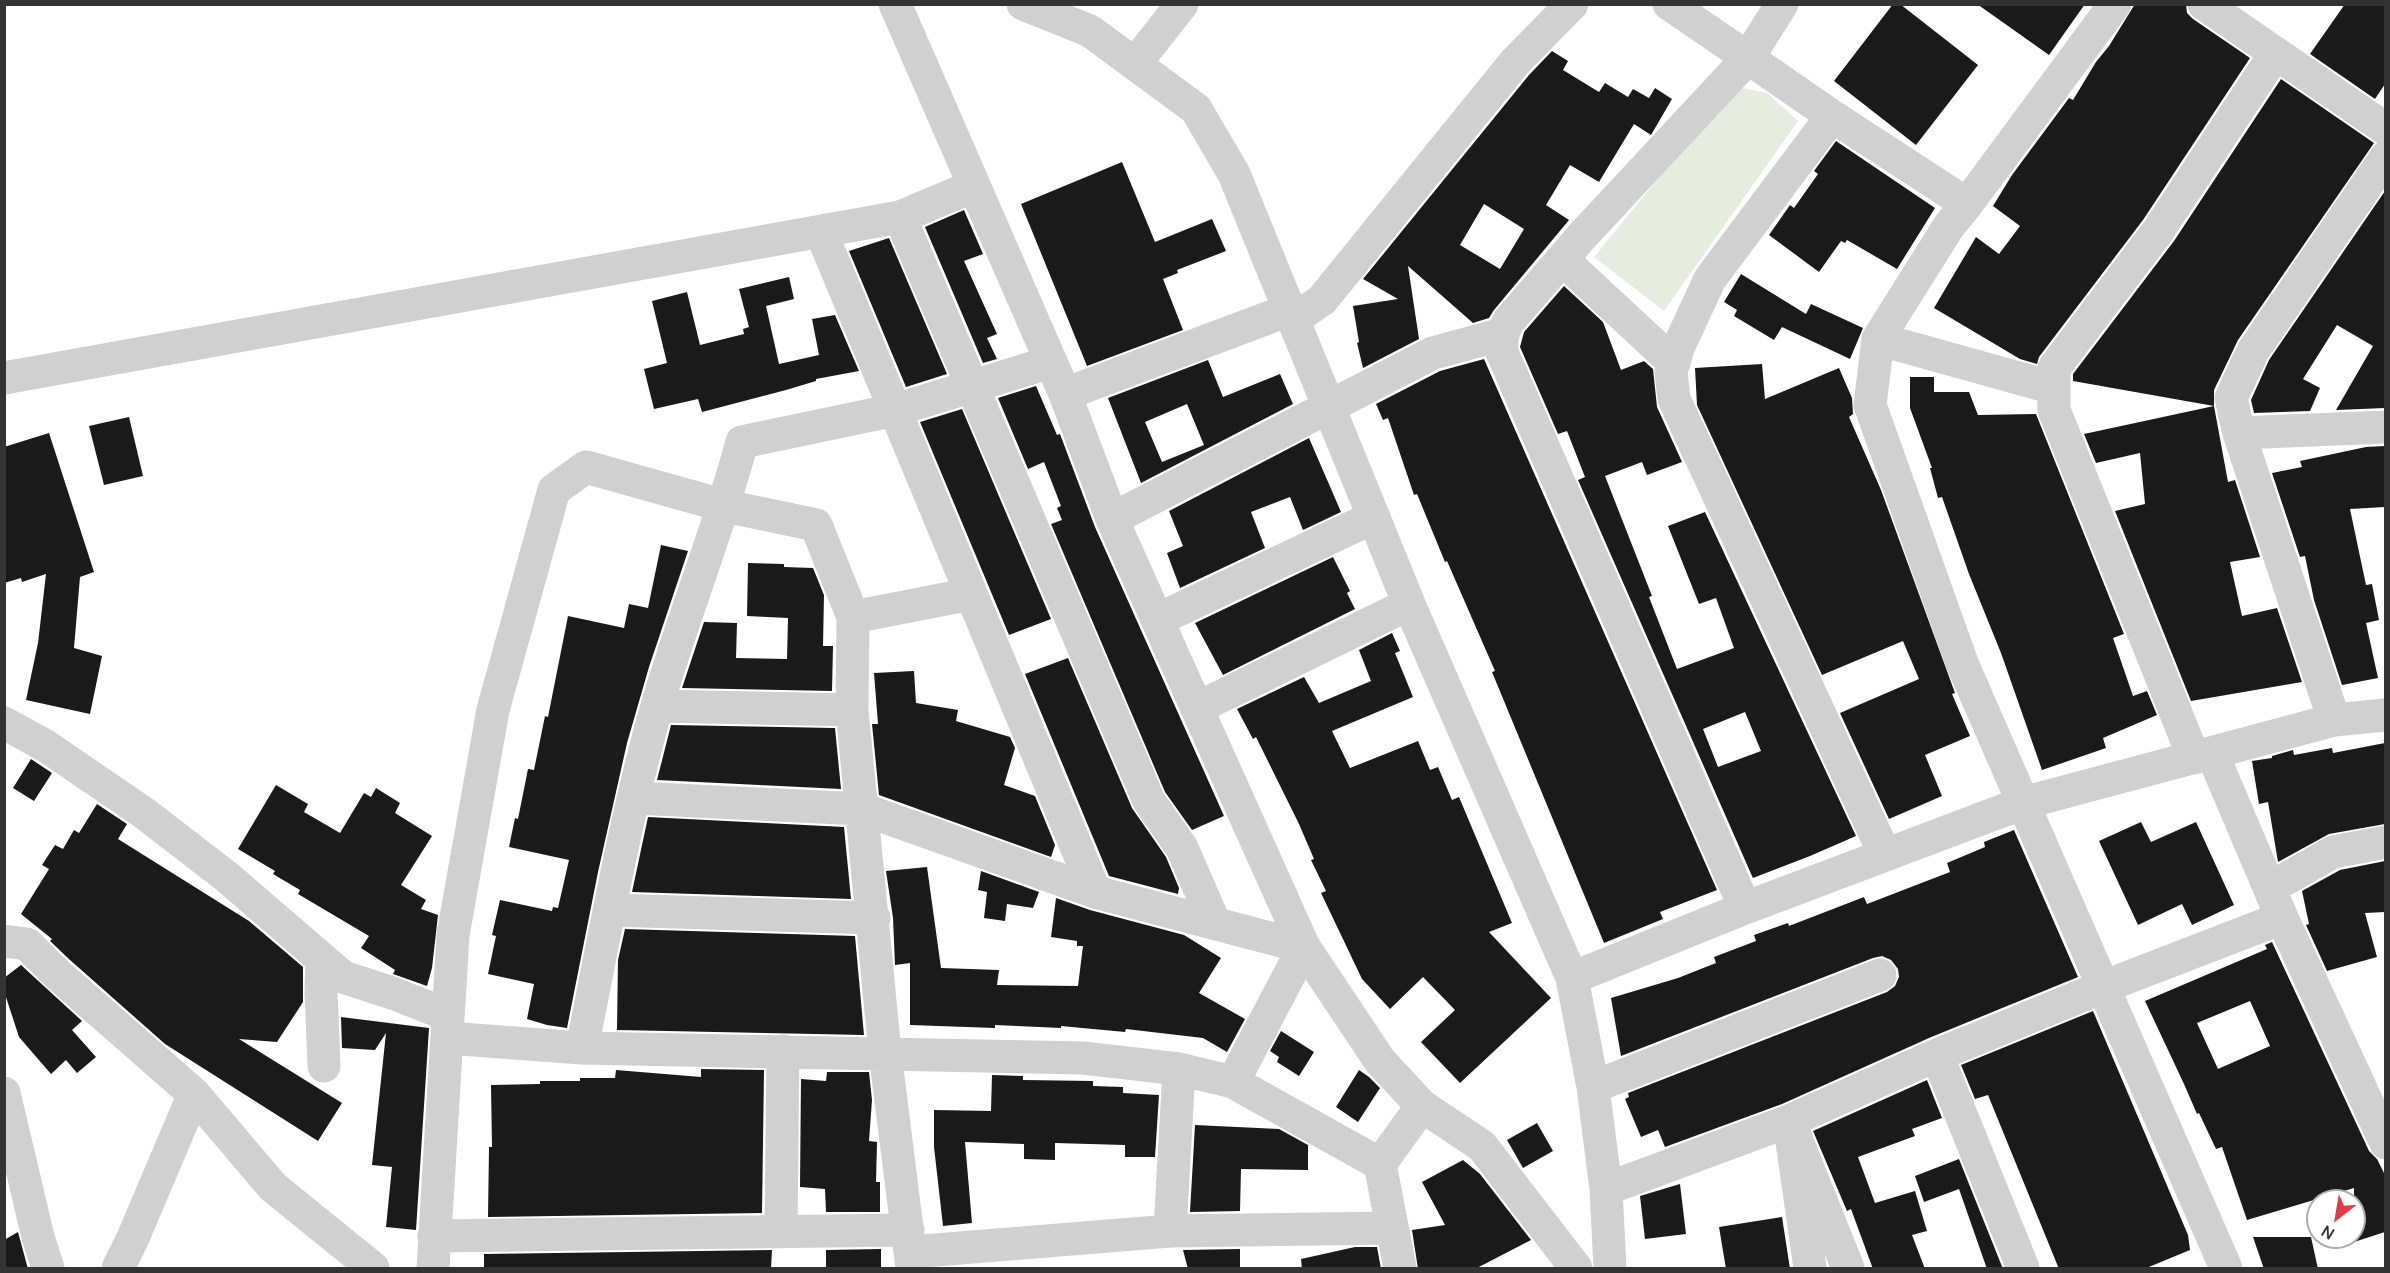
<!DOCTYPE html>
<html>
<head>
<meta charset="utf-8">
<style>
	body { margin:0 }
	#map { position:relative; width:2390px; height:1273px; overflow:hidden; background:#fff; font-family:Manrope,sans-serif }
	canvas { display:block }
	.frame { position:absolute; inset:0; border:6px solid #333; pointer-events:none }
	.north { position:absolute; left:2306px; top:1189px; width:60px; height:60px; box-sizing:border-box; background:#fff; border:2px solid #adadad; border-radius:50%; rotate:211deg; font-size:16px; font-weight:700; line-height:24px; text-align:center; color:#333 }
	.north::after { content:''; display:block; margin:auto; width:21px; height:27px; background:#e63946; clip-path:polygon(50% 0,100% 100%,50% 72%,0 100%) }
</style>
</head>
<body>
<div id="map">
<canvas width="2390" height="1273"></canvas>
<div class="frame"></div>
<div class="north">N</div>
</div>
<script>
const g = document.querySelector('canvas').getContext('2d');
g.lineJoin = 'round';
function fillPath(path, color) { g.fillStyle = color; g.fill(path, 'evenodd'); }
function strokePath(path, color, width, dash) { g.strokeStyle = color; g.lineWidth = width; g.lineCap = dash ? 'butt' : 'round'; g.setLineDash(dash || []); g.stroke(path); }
fillPath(new Path2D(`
	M1742,88l25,5 31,28 -134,190 -70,-54 125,-153z`), '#e6ecdf');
fillPath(new Path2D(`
	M1893,4h7l78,61 -62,80 -82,-64z
	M1977,4h108l-36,51z
	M2135,4h51l1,9 6,6 57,39 -107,162 -104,137 -2,7 -17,-5 -86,-51 42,-71 23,17 21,-28 -27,-20 19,-31 57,-77 4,2 23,-38 13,-16z
	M2345,4h40v80l-10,15 -65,-45z
	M1552,51l16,10 -5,9 36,22 6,-9 23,14 5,-8 16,9 6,-10 17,11 -21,36 -17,-11 -35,58 -29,-17 -24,40 23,15 -75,90 -5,8 -16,5 -65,-57 11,73 -56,29 -6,-25 2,-1 -6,-36 45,-7 -35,-20 166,-204zM1484,204l40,25 -24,40 -40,-24z
	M2281,79l93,64 -136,197 -24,50v16l-141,-25v-7l101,-133z
	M1836,141l99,67 -38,61 -50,-29 -2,3 -4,-2 -22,31 -50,-37 21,-30 4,3 24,-34 -4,-3z
	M1122,162l33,80 57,-23 14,32 -49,19 1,3 -15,6 20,51 -96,36 -66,-162z
	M2385,191v217l-49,2 37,-64 -36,-21 -34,54 17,9 -10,23 -56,2 -3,-13 18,-40z
	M964,210l19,44 -19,7 33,73 -10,4 10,21 -14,4 -58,-136z
	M889,238l58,136 -41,13 -57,-136z
	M1741,274l65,40 5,-10 52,24 -13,31 -68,-32 -8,13 -40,-24 3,-6 -13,-8z
	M789,277l5,22 -28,7 13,58 40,-9 -7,-36 23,-4 24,56 -43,8v2l-30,9 -84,22 -4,-13 -44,10 -10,-40 23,-6 -15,-62 35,-9 13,53 44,-11 -1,-5 6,-2 -10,-38z
	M1564,286l39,36 18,48 23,-9 9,8 4,38 25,55 -35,13 -5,-13 -37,14 47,120 -3,1 28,72 57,-21 -18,-50 -17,6 -31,-78 37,-14 151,324 -46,20 -57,22 -1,-2 -174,-396 7,-3 -18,-46 -9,3 -38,-87 4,-15zM1745,712l16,39 -43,16 -15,-38z
	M1484,359l233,531 -57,22 3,7 -59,24 -112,-271 3,-1 -48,-110 -2,1 -28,-68 -3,1 -26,-77 -5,2 -7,-16 64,-33z
	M1208,360l15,37 57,-23 13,30 -152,79 -33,-85zM1187,404l17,41 -42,17 -17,-40z
	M1762,364l3,35 74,-31 13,30 1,16 -4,3 32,73 74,203 -3,1 18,42 -45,19 17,41 -53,23 -49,-106 79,-34 -16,-38 -81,34 -125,-270 -2,-37z
	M1910,377h24v15h35l9,23 58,-1 88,220 -11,4 20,58 14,-5 10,24 -54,23 3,10 -64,22 -41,-117 -32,-79 -27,-77 -4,1 -8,-30h2l-22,-60z
	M1036,386l21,49 3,-1 35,93 129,289 -32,14 -27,-38 -114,-268 11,-4 -5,-12 4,-2 -17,-44 -16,7 -30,-71z
	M2214,406l14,76 7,-2 25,77 -30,5 12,54 35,-8 25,74 -111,19 -76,-190 30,-7 -5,-51 -44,10 -12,-29z
	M962,409l89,210 -42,16 -89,-213z
	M129,417l14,59 -39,9 -15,-59z
	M49,433l45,139 -14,5 -6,71 28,8 -12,58 -64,-14 12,-57 8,-69 -24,8 -1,-4 -17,5v-136z
	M1309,438l32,74 -38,18 -13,-33 -39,15 14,36 -85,40 -13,-35 16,-7 -14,-35z
	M2385,446v61l-35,2 16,76 6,-1 7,36 -13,3 12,55 -36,7 -28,-85 -9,-44 -5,1 -28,-84 30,-6 -2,-6 66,-14z
	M661,545l27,6 -39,116 -22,76 -29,129 -31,156 -20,-3 -20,-6 7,-35 -46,-10 8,-38 -4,-1 8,-35 52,11 1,-4 5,1 11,-48 -60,-13 6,-29 3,1 10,-50 6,1 11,-54 3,1 20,-101 56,12 5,-24 19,4z
	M1333,557l17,34 -3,2 8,16 -132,66 -28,-52z
	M748,563l36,1v3l29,1 11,27 -1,51h10l-1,45 -150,-3 22,-66 33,1 -1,35 51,1 1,-41 -41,-2z
	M1392,633l8,18 -5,2 18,44 -81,34 18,37 68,-27 12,29 8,-3 14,33 7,-3 53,126 -23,9 62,66 -91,85 -39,-41 34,-32 -32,-33 -33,32 -28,-30 -41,-86 5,-2 -15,-31 3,-1 -15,-35 -43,-87 -3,2 -16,-30 67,-32 15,26 52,-22 -12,-31z
	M1068,658l64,150 34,49 13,31 -1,6 -69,-18 -84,-202z
	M914,671l2,32 42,7 -2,11 54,16 5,11 -11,37 31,11 20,49 -4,12 -172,-62 -7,-71h6l-4,-51z
	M671,725l164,3 6,61 -184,-9z
	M2385,743v81l-56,10 -51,28 -10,-60 -9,2 -7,-43 20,-3v-2l21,-6 1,5 38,-7 1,5z
	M31,759l21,14 -18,28 -21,-13z
	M276,785l32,19 -4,8 36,21 24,-40 7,4 5,-9 24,15 -5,10 37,23 -31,49 25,15 -5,9 17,6 -6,53 -5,18 -34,-12 2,-4 -34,-22 8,-12 -71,-42 2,-4 -27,-16 2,-3 -37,-22z
	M97,804l30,20 -9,15 131,82 54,46v35l-26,40 -38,-3 103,64 -24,38 -153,-97 -95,-84 -20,-19 2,-2 -31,-25 28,-45 -7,-4 13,-20 8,4 11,-19 5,3z
	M648,817l196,10 7,72 -219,-7z
	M2141,822l10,20 45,-20 38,83 -42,20 -10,-21 -44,21 -39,-84z
	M2014,830l64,147 -149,61 -147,66 -117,43 -7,-17 -17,7 -16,-38 4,-2 -1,-4 259,-101 8,-6 4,-9 -1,-8 -7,-9 -9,-4 -9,2 -252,98 -10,-58 67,-20 38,-15 -2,-6 42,-16 -2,-6 34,-12 1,3 75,-29 3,7 83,-32 -3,-9 38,-16 -1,-5z
	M2385,861v51l-20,1 12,44 -50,14 -21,-46 3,-1 -7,-33 38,-21z
	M927,867l14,101 58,2 -2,15 81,1 5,-40h-6v-5l-26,-4 5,-39 34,12 94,25 37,23 -22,35 46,26 -18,33 -24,-14 -77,-9 -1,3 -64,-6v2l-66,-3v3l-85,-3v-62l-15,2 -2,-47 -7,-47z
	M981,871l58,21 -6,16 -26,-4 -2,17 -21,-3 3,-26 -9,-2z
	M625,929l230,7 9,99 -247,-5 1,-70z
	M2272,942l97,209 8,8 8,16v57l-31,10v-54l-107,32 -25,-73 -6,2 -17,-36 -2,1 -13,-30 -39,-83 122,-52 -2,-4zM2250,1001l20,45 -52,23 -21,-46z
	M21,965l61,56 -10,9 24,27 -19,16 -11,-13 -15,14 -32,-37 -15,-46v-13z
	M2093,1011l95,224 2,15 -46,19h-85l-71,-174 -13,4 -14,-34z
	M341,1017l88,11 -13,202 -30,-3 6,-60 -20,-2 14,-132 -11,17 -33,-2z
	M1281,1031l33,21 -15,24 -22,-14 2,-5 -9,-6z
	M701,1069l63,1 -2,143 -274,4 1,-70h3l-1,-62 49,-1v-3h40v-3h35l1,-8 85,7z
	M1359,1070l10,7 11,11 -22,34 -22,-15z
	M827,1072h42l3,28 -3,41 8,1 -1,40h4v30h-54l-1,-23 -25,-2 1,-108 25,2z
	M992,1075l31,1v4l70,1v5l30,1v6l36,2 -4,62h-30v-12l-70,-2v17l-31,-1v-15l-59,-2 7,81 -29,3 -9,-79v-37l57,1z
	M1927,1080l15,38 -30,11 3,7 -57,21 17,46 40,-12 12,40 -15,4 13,34h-52l-22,-60 -4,2 -34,-80z
	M1537,1123l16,28 -30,17 -16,-28z
	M1195,1125l84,4 29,16v25l-67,-1 -1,42 -50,1z
	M1959,1159l44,110h-16l-28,-80 -35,13 -9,-26z
	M1463,1160l17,14 51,66 -56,29h-57l-6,-39 33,-5 -23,-43z
	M1680,1184l6,50 -41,5 -5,-43z
	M1782,1217l8,52h-64l-7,-42z
	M18,1232l10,37h-24v-29z
	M2253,1237h58l7,32h-54z
	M1355,1247h22l4,22h-79l-1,-10z
	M881,1249v20h-55v-19z
	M1240,1249v20h-52l-5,-19z
	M772,1250l-1,19h-287v-15z`), '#1a1a1a');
strokePath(new Path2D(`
	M895,4l170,390 47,125 192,428 76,114 42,45 60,40 94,122
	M1023,4l67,27 106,78 38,65 175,430 163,374 21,109 13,102 4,79
	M1669,4l79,54 34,-54
	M2115,4l-148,200 -18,22 -71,113 -8,66 92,258 264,605
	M2204,4l182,125
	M1135,64l47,-60
	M1832,116l-122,163 -32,69 -7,24 3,27 211,456
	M900,217l249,584 33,47 33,76
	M821,232l274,660
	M1562,259l112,104
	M1293,320l29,-20 193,-238 57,-58
	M1878,339l176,49
	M4,378l896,-161 74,-31
	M1065,394l224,-84
	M2239,433l147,-6
	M1112,519l321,-166 70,-19
	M853,617l-1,93 33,343 27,215
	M1157,620l217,-103
	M657,706l195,4
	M1197,708l212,-104
	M2334,720l-95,-287 -8,-35 22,-47 133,-194
	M4,723l42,23 98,67 83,64 116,100 52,17 53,21
	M2212,753l70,165 104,225
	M2194,758l-140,-348v-42l104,-137 117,-177
	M634,798l228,11 233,83 209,55 -71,135
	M2270,888l63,-36 53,-10
	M1745,908l-244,-558 2,-16 5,-12 75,-87 165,-177 84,58 135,88
	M610,910l264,8
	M4,941l23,3 30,30 137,120 79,93 100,81
	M322,959l-1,34 3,73
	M1572,978l173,-70 278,-105 311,-83 52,-5
	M447,1038l135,10 501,10 96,11 54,13 147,82
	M582,1048c23,-114 43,-230 75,-342 26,-89 61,-174 85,-264l153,-32 156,-48
	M1937,1055l86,213
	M1179,1069l-9,162 221,-3
	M1593,1087l287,-112
	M4,1093l34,144 10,31
	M1606,1189l183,-68 148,-66 166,-68 179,-69
	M781,1232l2,-181
	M434,1236l474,-6
	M911,1252l259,-21
	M118,1268l14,-28 62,-146
	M433,1268l20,-333 40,-225 61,-220 32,-23 139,39 91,19 37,92 118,-23
	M1400,1268l-20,-104 42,-58
	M1810,1268l-21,-147 59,147`), '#d0d0d0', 33);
</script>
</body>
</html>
